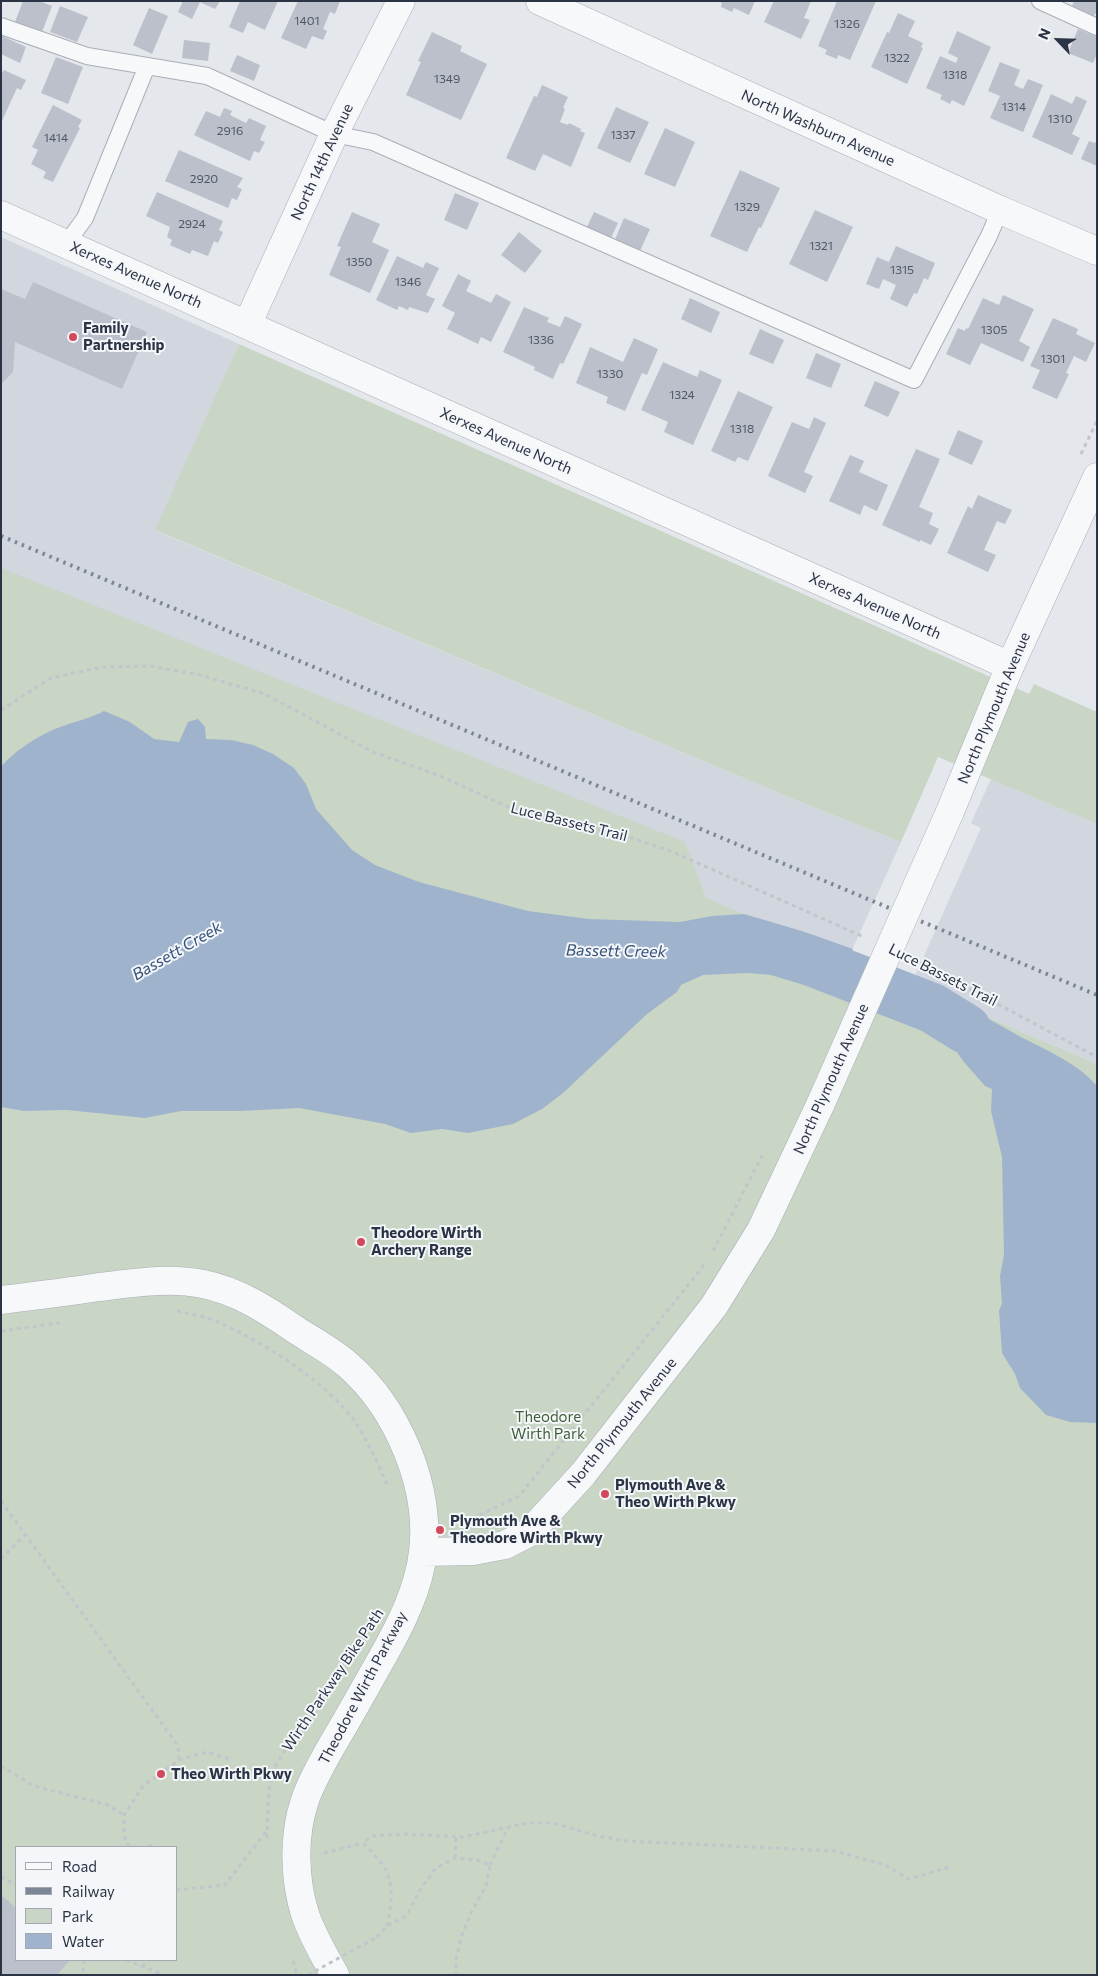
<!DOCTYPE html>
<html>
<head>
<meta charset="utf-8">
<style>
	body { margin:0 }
	#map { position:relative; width:1098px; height:1976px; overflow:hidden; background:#e4e7ec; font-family:Commissioner,sans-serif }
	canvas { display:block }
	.frame { position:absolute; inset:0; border:2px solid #2b3445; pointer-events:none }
	.legend { position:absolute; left:15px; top:1846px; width:162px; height:115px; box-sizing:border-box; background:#f4f6f9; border:1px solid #a4a8b1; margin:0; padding:6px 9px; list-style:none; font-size:15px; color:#2b3445 }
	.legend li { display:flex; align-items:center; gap:10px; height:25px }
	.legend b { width:25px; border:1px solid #a4a8b1 }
	.north { position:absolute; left:1033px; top:15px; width:50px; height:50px; -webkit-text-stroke:4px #f4f6f9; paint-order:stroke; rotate:294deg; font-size:14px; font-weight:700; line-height:20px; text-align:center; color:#2b3445 }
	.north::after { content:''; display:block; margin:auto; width:18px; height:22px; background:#2b3445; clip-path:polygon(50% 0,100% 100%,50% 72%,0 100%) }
</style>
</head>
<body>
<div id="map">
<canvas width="1098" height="1976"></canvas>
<div class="frame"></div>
<ul class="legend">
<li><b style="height:6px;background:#f7f8fa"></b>Road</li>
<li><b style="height:6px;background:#7d8696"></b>Railway</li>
<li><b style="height:14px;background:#c9d6c5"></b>Park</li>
<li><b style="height:14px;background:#9fb4cc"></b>Water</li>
</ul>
<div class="north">N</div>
</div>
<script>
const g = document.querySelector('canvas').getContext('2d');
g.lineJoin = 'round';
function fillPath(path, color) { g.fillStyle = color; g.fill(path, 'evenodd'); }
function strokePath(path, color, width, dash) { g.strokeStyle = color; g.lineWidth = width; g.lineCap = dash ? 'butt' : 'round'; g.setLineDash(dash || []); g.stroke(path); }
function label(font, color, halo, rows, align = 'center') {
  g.font = font + ' Commissioner,sans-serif'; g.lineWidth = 4; g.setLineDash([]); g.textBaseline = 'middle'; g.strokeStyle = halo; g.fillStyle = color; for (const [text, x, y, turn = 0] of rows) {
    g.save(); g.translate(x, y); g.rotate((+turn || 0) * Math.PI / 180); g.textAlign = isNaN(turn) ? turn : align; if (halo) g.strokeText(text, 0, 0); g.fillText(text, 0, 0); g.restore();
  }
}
fillPath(new Path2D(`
	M1,237l238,107 -83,187 647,272 98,39 -53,117 -847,-357z
	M991,779l106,45v240l-186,-79 70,-157 -10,-5z`), '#d2d6de');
fillPath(new Path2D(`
	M239,344l790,350 5,-10 63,28v112l-159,-67 -37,85 -98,-39 -648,-273z
	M1,568l684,274 21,56 391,166v911h-1096zM16,1847h160v113h-160z`), '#c9d6c5');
fillPath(new Path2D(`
	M104,711l26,11 24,17 25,3 9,-20 10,-3 7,8 1,12 25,1 22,5 20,9 21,14 12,16 10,25 36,41 23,15 44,17 109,29 61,8 91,3 32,-6 32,-2 58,17 51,18 -19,42 -36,-11 -26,-5 -25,-2 -44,2 -22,10 -4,7 -30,22 -84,79 -21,16 -29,15 -45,9 -26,-4 -31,4 -26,-9 -86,-16 -59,3h-59l-36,7 -78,-8 -43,1 -23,-4v-340c14,-17 41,-34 62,-41 14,-5 28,-8 41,-15z
	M913,980c35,15 67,34 99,52 28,16 64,29 85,54v337l-27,-1 -24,-7 -26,-27 -5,-14 -13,-21 -3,-42 3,-8 -2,-27 4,-21 -2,-98 -11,-46 1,-22 -7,-3 -22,-25 -14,-21 -14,-6 -19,-18 -17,-5z`), '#9fb4cc');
strokePath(new Path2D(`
	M778,951l33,10 121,47 34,21`), '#9fb4cc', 50);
fillPath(new Path2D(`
	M23,1h16l13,5 -10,26 -27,-10z
	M183,1h37l-5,8 -15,-7 -8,17 -14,-7z
	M240,1h38l-13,29 -17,-8 -5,11 -14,-6z
	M298,1h42l-5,13 -5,-2 -7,17 4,2 -4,9 -11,-4 -6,13 -25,-11z
	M718,1h37l-6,14 -15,-7 -2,4 -11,-5 1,-4z
	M774,1h37l-7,17 6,2 -9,19 -37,-17z
	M837,1h39l-26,59 -12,-5 -1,4 -12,-5 2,-4 -9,-4z
	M1074,1h23v10l-3,5 -22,-10z
	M60,6l28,11 -11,25 -27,-10z
	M149,8l19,8 -16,38 -19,-9z
	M898,13l17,8 -7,15 15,7 -2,4 2,1 -16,36 -36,-17 16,-35 2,1z
	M1078,29l19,8v17l-4,9 -25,-10z
	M957,31l34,16 -27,59 -12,-6 -2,4 -10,-5 2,-4 -16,-7 14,-32 16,7 2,-5 -10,-5z
	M432,32l30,14 -2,5 27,13 -26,56 -55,-25 15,-33 -3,-1z
	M2,36l24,11 -6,16 -19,-9z
	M184,40l26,3 -2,18 -26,-3z
	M237,55l23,10 -6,16 -24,-10z
	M56,57l27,10 -15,37 -27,-11z
	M1000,62l20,8 -6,15 9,4 5,-10 15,6 -20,47 -33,-14 10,-22 -12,-5z
	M4,70l22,10 -5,10 -4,-2 -16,35v-48z
	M542,85l26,12 -5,11 2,1 -5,13 8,3 1,-2 12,6 -1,2 5,2 -14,34 -28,-13 -8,17 -29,-13 28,-62 3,1z
	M1051,94l21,10 4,-8 11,5 -15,33 8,4 -8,17 -40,-18z
	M53,105l29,15 -4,7 2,1 -27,54 -10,-4 3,-6 -15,-8 7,-14 -6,-3z
	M616,107l33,15 -19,41 -33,-15z
	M224,108l8,3 -2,4 16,8 3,-5 17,8 -6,14 5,2 -6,11 -5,-2 -4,10 -56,-26 12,-24 14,6z
	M665,128l30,14 -20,45 -31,-13z
	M1097,139v27l-16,-7 8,-18 6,2z
	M179,150l64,28 -6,9 5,2 -5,11 -5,-2 -4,10 -63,-27z
	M740,170l40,18 -19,40 -2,-1 -12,25 -37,-16z
	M157,192l66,29 -4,9 4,2 -5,11 -4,-2 -6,15 -16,-6 -2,4 -20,-9 2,-5 -5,-3 3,-10 -24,-11z
	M455,193l24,10 -12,27 -23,-10z
	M815,210l38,17 -26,55 -38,-18z
	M352,212l28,12 -8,18 17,8 -19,43 -41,-18 12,-28 -4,-1z
	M594,212l24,11 -8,17 -24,-11z
	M624,218l26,11 -11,24 -25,-11z
	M519,232l23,19 -17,22 -24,-18z
	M896,246l39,17 -7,17 -4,-2 -7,16 -3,-1 -7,14 -17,-8 6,-14 -13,-6 -4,10 -13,-5 11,-27 12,5z
	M397,256l26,12 3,-6 13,6 -13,27 9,4 -7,14 -19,-6 -1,3 -9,-4 -2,4 -21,-10z
	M458,274l13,7 -5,10 25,12 5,-9 15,8 -20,40 -10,-5 -3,7 -31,-15 8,-16 -13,-7z
	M33,282l114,50 -25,57 -107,-47 -2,30 -12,12v-95l24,10z
	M1003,295l31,14 -15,32 11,6 -7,15 -42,-19 -11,22 -24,-11 12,-26 7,3 1,-3 2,1 15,-31 16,7z
	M690,298l30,14 -9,21 -30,-14z
	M524,307l25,11 -2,4 13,5 5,-11 17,8 -19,40 -3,-1 -7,16 -19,-9 1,-3 -32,-15z
	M1053,318l25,11 -2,5 19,9 -9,19 -12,-6 -8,17 3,1 -12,25 -25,-11 8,-18 -10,-4z
	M760,329l24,11 -11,24 -24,-10z
	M634,338l24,11 -11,26 -5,-2 -17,38 -19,-8 2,-6 -32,-14 14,-36 33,15z
	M816,353l25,11 -10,24 -25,-10z
	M663,362l34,15 3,-7 22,10 -29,65 -29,-13 4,-10 -27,-12z
	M875,381l25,11 -12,25 -24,-11z
	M738,391l35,16 -25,54 -10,-4 -3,5 -24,-11z
	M814,417l12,6 -22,49 9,4 -8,17 -37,-17 24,-54 17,7z
	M958,430l25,11 -11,24 -24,-11z
	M916,449l24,10 -21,48 14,6 -4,11 10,5 -8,16 -11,-5v2l-38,-17z
	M850,455l14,6 -5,11 29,13 -11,26 -13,-6 -4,10 -31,-14z
	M978,495l34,15 -7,14 -8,-3 -13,29 12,5 -8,17 -41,-19 21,-47 4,3z
	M1,1895l15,13v52h54l-13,15h-56z`), '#bbc0ca');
const service = new Path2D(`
	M1040,1l57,26
	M1,26l86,30 120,20 127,58 39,8 541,238 75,-144 11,-26
	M66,244l19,-26 62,-152`);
const minor = new Path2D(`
	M540,1l460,209 97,41
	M1,215l1009,451
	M247,325l87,-191 67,-133`);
const tertiary = new Path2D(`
	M949,814l61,-148 87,-189
	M1,1300c33,-4 66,-8 98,-13 35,-4 70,-10 104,-3 35,7 64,26 93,46 17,11 36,21 52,35 49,43 83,121 75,187 -4,37 -23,74 -41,106 -15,26 -29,52 -44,77 -12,21 -25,42 -33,65 -12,35 -11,79 0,114 7,21 19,41 30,61
	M423,1552l50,-1 32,-6 25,-13 53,-58 131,-168 47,-76 60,-127`);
strokePath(service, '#a9aeb7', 18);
strokePath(minor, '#a9aeb7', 29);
strokePath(tertiary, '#a9aeb7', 29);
strokePath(new Path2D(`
	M1081,454l16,-33
	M1,710l50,-32 51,-11 48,-1 50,9 65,19 108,58 65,23 68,31 36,12 84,18 47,16 191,85
	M913,959l184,98
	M713,1251l50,-97
	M177,1311c14,3 28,5 41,11 46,20 112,62 140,104 11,18 20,39 29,58
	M1,1331l59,-8
	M1,1501l177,245 1,14
	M465,1522l54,-26 185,-231
	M1,1559l24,-24
	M1,1766l33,20 74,19 16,10
	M267,1838l1,-36 2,-20 5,-15 31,-51 44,-63
	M129,1847l-5,-11v-21l19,-29 36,-26 28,-8 25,8
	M149,1847l2,-3
	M324,1853l39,-10
	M455,1858l1,-21
	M490,1865l18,-37
	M1,1877l15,8
	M176,1890l49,-5 42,-55
	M387,1926c4,-18 7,-38 -1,-56 -4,-9 -16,-19 -23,-27l9,-7 30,-2 61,3 64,-14h26l45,13 29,5 209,10 49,14 24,14 43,-13
	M377,1937l10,-11 20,-11 14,-27 15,-20 19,-10 22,2 13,5 -4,21 -15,27 -9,22 -6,24v16
	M84,1960l-1,12 4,3
	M126,1960l38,15
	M293,1961l4,14
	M143,1967l3,-7`), '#c2c5cb', 3, [4, 4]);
strokePath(service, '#f7f8fa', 16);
strokePath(minor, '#f7f8fa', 28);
strokePath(tertiary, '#f7f8fa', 28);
strokePath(new Path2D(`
	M1,536l1096,459`), '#7d8696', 4, [2.5, 5]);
const tertiaryBridge = new Path2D(`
	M821,1103l128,-289`);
strokePath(tertiaryBridge, '#a9aeb7', 29, []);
strokePath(new Path2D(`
	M308,1975l69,-38`), '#c2c5cb', 3, [4, 4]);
strokePath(tertiaryBridge, '#f7f8fa', 28);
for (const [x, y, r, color] of [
	[73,337,5,"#d1495b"],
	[361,1242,5,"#d1495b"],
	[605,1494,5,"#d1495b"],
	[440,1530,5,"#d1495b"],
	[161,1774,5,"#d1495b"]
]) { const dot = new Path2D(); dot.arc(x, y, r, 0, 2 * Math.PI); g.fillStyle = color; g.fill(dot); strokePath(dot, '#f4f6f9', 2); }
label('12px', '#4f5766', null, [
	["1401",307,21],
	["1326",847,24],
	["1322",897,58],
	["1318",955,75],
	["1349",447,79],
	["1314",1014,107],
	["1310",1060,119],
	["2916",230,131],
	["1337",623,135],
	["1414",56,138],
	["2920",204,179],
	["1329",747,207],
	["2924",192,224],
	["1321",821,246],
	["1350",359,262],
	["1315",902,270],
	["1346",408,282],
	["1305",994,330],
	["1336",541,340],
	["1301",1053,359],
	["1330",610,374],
	["1324",682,395],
	["1318",742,429]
]);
label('15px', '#2b3445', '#f4f6f9', [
	["North Washburn Avenue",818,128,24],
	["North 14th Avenue",322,162,-65],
	["Xerxes Avenue North",136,275,24],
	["Xerxes Avenue North",506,441,24],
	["Xerxes Avenue North",875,606,24],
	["North Plymouth Avenue",994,708,-67],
	["Luce Bassets Trail",569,822,14],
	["Luce Bassets Trail",943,975,27],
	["North Plymouth Avenue",831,1079,-66],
	["North Plymouth Avenue",622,1423,-51],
	["Wirth Parkway Bike Path",333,1680,-56],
	["Theodore Wirth Parkway",363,1688,-62]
]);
label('bold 15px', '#2b3445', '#f4f6f9', [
	["Family",83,328],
	["Partnership",83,345],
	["Theodore Wirth",371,1233],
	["Archery Range",371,1250],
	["Plymouth Ave &",615,1485],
	["Theo Wirth Pkwy",615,1502],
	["Plymouth Ave &",450,1521],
	["Theodore Wirth Pkwy",450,1538],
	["Theo Wirth Pkwy",171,1774]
], 'left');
label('15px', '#3f6138', '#f4f6f9', [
	["Theodore",548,1417],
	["Wirth Park",548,1434]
]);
label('italic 16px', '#34527a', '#f4f6f9', [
	["Bassett Creek",177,951,-30],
	["Bassett Creek",616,951,1]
]);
</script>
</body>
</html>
